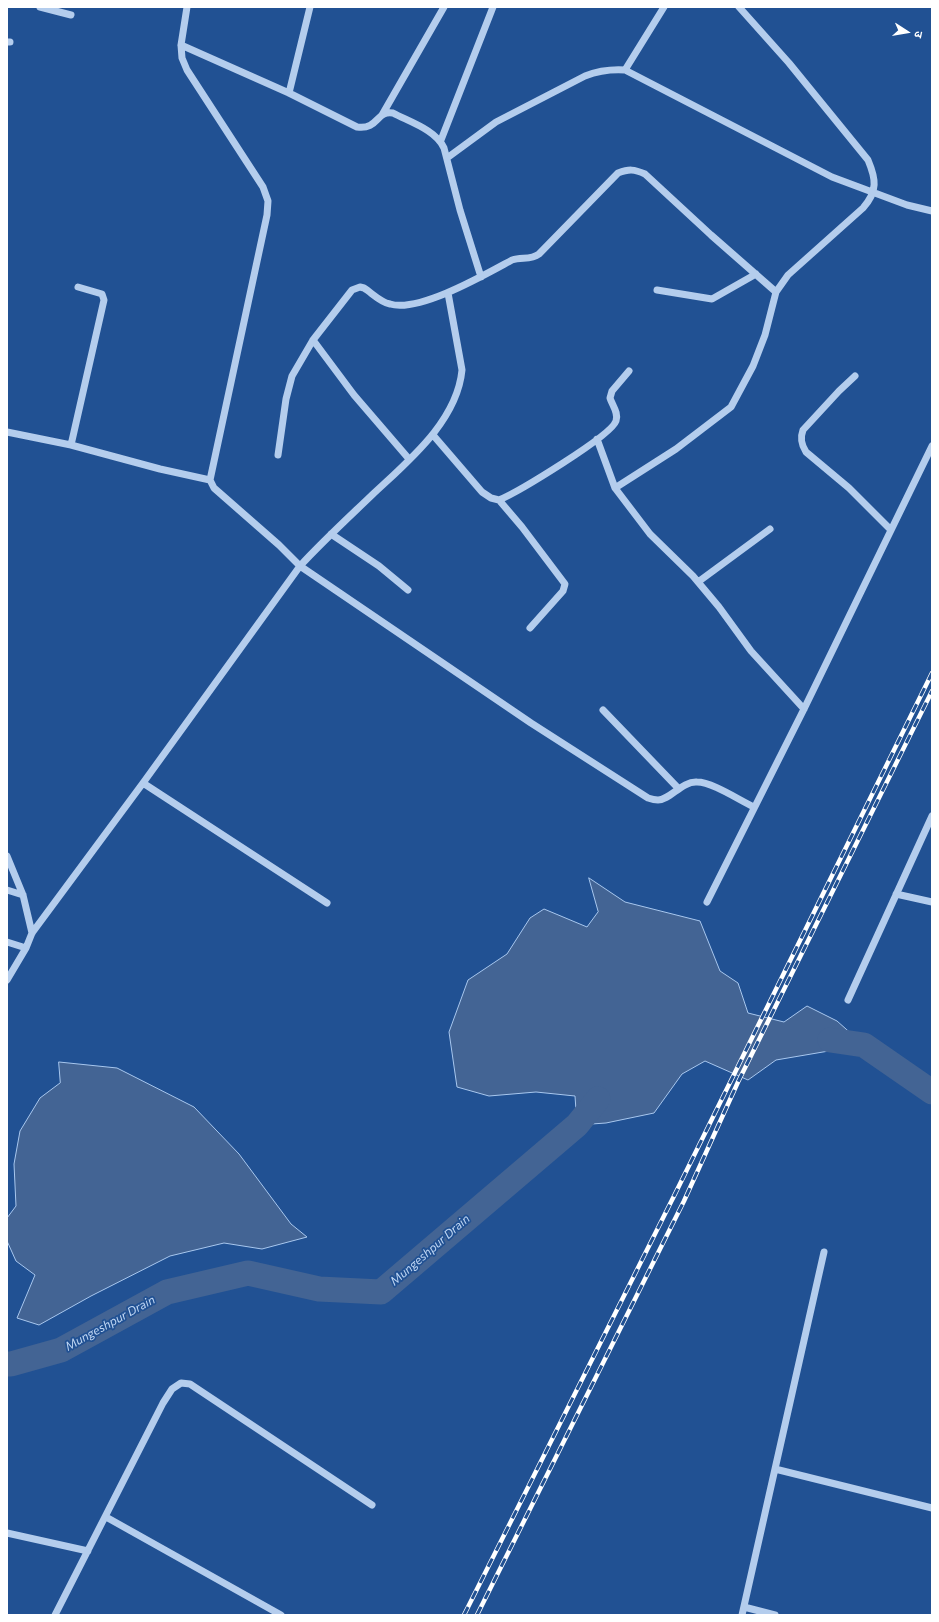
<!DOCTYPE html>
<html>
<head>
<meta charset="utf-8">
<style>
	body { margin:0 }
	#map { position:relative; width:939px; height:1622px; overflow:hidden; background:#215193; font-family:Commissioner,"Noto Sans Devanagari",sans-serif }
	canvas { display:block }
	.frame { position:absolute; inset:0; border:8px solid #fff; pointer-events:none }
	.north { position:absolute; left:887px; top:12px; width:40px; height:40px; -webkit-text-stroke:3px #215193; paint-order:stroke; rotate:102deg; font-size:11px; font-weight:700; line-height:16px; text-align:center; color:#fff }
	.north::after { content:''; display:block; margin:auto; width:14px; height:18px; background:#fff; clip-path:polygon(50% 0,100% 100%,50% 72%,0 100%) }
</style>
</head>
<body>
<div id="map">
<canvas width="939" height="1622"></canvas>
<div class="frame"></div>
<div class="north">उ</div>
</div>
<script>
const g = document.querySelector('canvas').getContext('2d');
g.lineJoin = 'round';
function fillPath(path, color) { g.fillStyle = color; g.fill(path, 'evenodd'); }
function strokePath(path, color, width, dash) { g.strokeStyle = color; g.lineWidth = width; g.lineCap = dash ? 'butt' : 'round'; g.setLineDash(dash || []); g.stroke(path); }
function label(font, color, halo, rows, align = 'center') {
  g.font = font + ' Commissioner,sans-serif'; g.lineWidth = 3.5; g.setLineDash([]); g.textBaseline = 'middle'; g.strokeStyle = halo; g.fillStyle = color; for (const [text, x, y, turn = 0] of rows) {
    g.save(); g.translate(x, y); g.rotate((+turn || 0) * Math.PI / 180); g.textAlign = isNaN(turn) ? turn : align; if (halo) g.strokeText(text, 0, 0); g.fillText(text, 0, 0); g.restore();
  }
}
const water = new Path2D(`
	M589,878l36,24 75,19 20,50 18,12 10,30 36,9 23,-16 30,15 27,24 -88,15 -28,20 -43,-19 -23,13 -28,39 -48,10 -29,2 -2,-29 -39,-4 -47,4 -32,-9 -8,-55 19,-52 39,-26 23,-36 14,-9 43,18 11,-15z
	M59,1062l58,6 77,39 45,47 52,70 16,13 -45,12 -38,-6 -54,13 -79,40 -52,29 -22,-7 18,-43 -19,-14 -9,-20v-23l9,-12 -2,-42 6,-33 20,-33 20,-15z`);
fillPath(water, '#436494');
strokePath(water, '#a8c7ee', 1);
strokePath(new Path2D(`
	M830,1040l34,5 68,47
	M7,1364h4l50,-14 106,-58 81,-19 71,16 62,3 196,-167 21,-26`), '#436494', 25);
strokePath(new Path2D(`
	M40,7l31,8
	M187,7l-6,38 1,13 5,12 76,117 5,14 -1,14 -57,265 4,8 65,57 21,21c23,-25 47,-47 72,-71 35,-33 85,-73 90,-125l-14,-77
	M7,42h3
	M181,45l108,48 68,34c22,3 19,-17 36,-14 17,9 43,17 51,35l16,62 21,67
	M625,70l39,-63
	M289,93l21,-86
	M382,115l62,-108
	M441,140l52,-133
	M447,158l49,-36 89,-46c13,-5 25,-7 40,-6l207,107 75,28 25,6
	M657,290l55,9 44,-25
	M313,340l41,55 55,64
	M855,376l-16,15 -36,39c-3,8 -2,14 3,22l43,36 42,42
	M7,432l64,13 89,24 50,11
	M433,435l49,57 9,6 8,2c19,-8 112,-64 117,-79 3,-8 -4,-16 -6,-23l2,-7 17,-20
	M597,439l18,49 35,46 43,42 26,31 32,44 53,58
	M71,445l33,-145 -2,-6 -24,-7
	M278,455l8,-56 6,-23 21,-36 39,-50 8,-3 4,1c8,5 16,14 26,16 29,9 96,-30 122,-44 10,-3 19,0 27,-6l79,-81c11,-4 16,-4 27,1l66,61 65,57
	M615,488l61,-39 55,-42 22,-41 12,-31 11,-43 12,-17 75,-67c15,-17 13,-29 5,-48l-79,-97 -50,-56
	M499,500l23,27 43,57 -2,7 -33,37
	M331,534l48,32 29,24
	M698,582l72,-53
	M603,710l75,78
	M143,783l184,120
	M7,856l16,39 9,38
	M7,890l16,5
	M896,894l36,8
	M707,902l97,-193 128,-263
	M7,942l19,6
	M7,980l19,-32 6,-15 111,-150 157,-217 231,157 117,75c3,1 7,2 10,2 12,0 24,-19 39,-18 15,0 42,18 57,25
	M848,1000l84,-184
	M775,1469l157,39
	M106,1517l175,98
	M7,1533l81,18
	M744,1607l31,8
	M55,1615l108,-212 9,-14 9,-6 9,1 182,121
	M742,1615l82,-363`), '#b4cded', 7);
const rail = new Path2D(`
	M464,1615l211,-421 257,-521
	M477,1615l207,-414 54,-119 194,-391`);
strokePath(rail, '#fff', 4.5);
strokePath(rail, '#215193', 3, [9]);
label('italic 12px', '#c0d7f4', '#215193', [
	["Mungeshpur Drain",430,1250,-41],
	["Mungeshpur Drain",110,1323,-29]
]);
</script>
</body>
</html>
